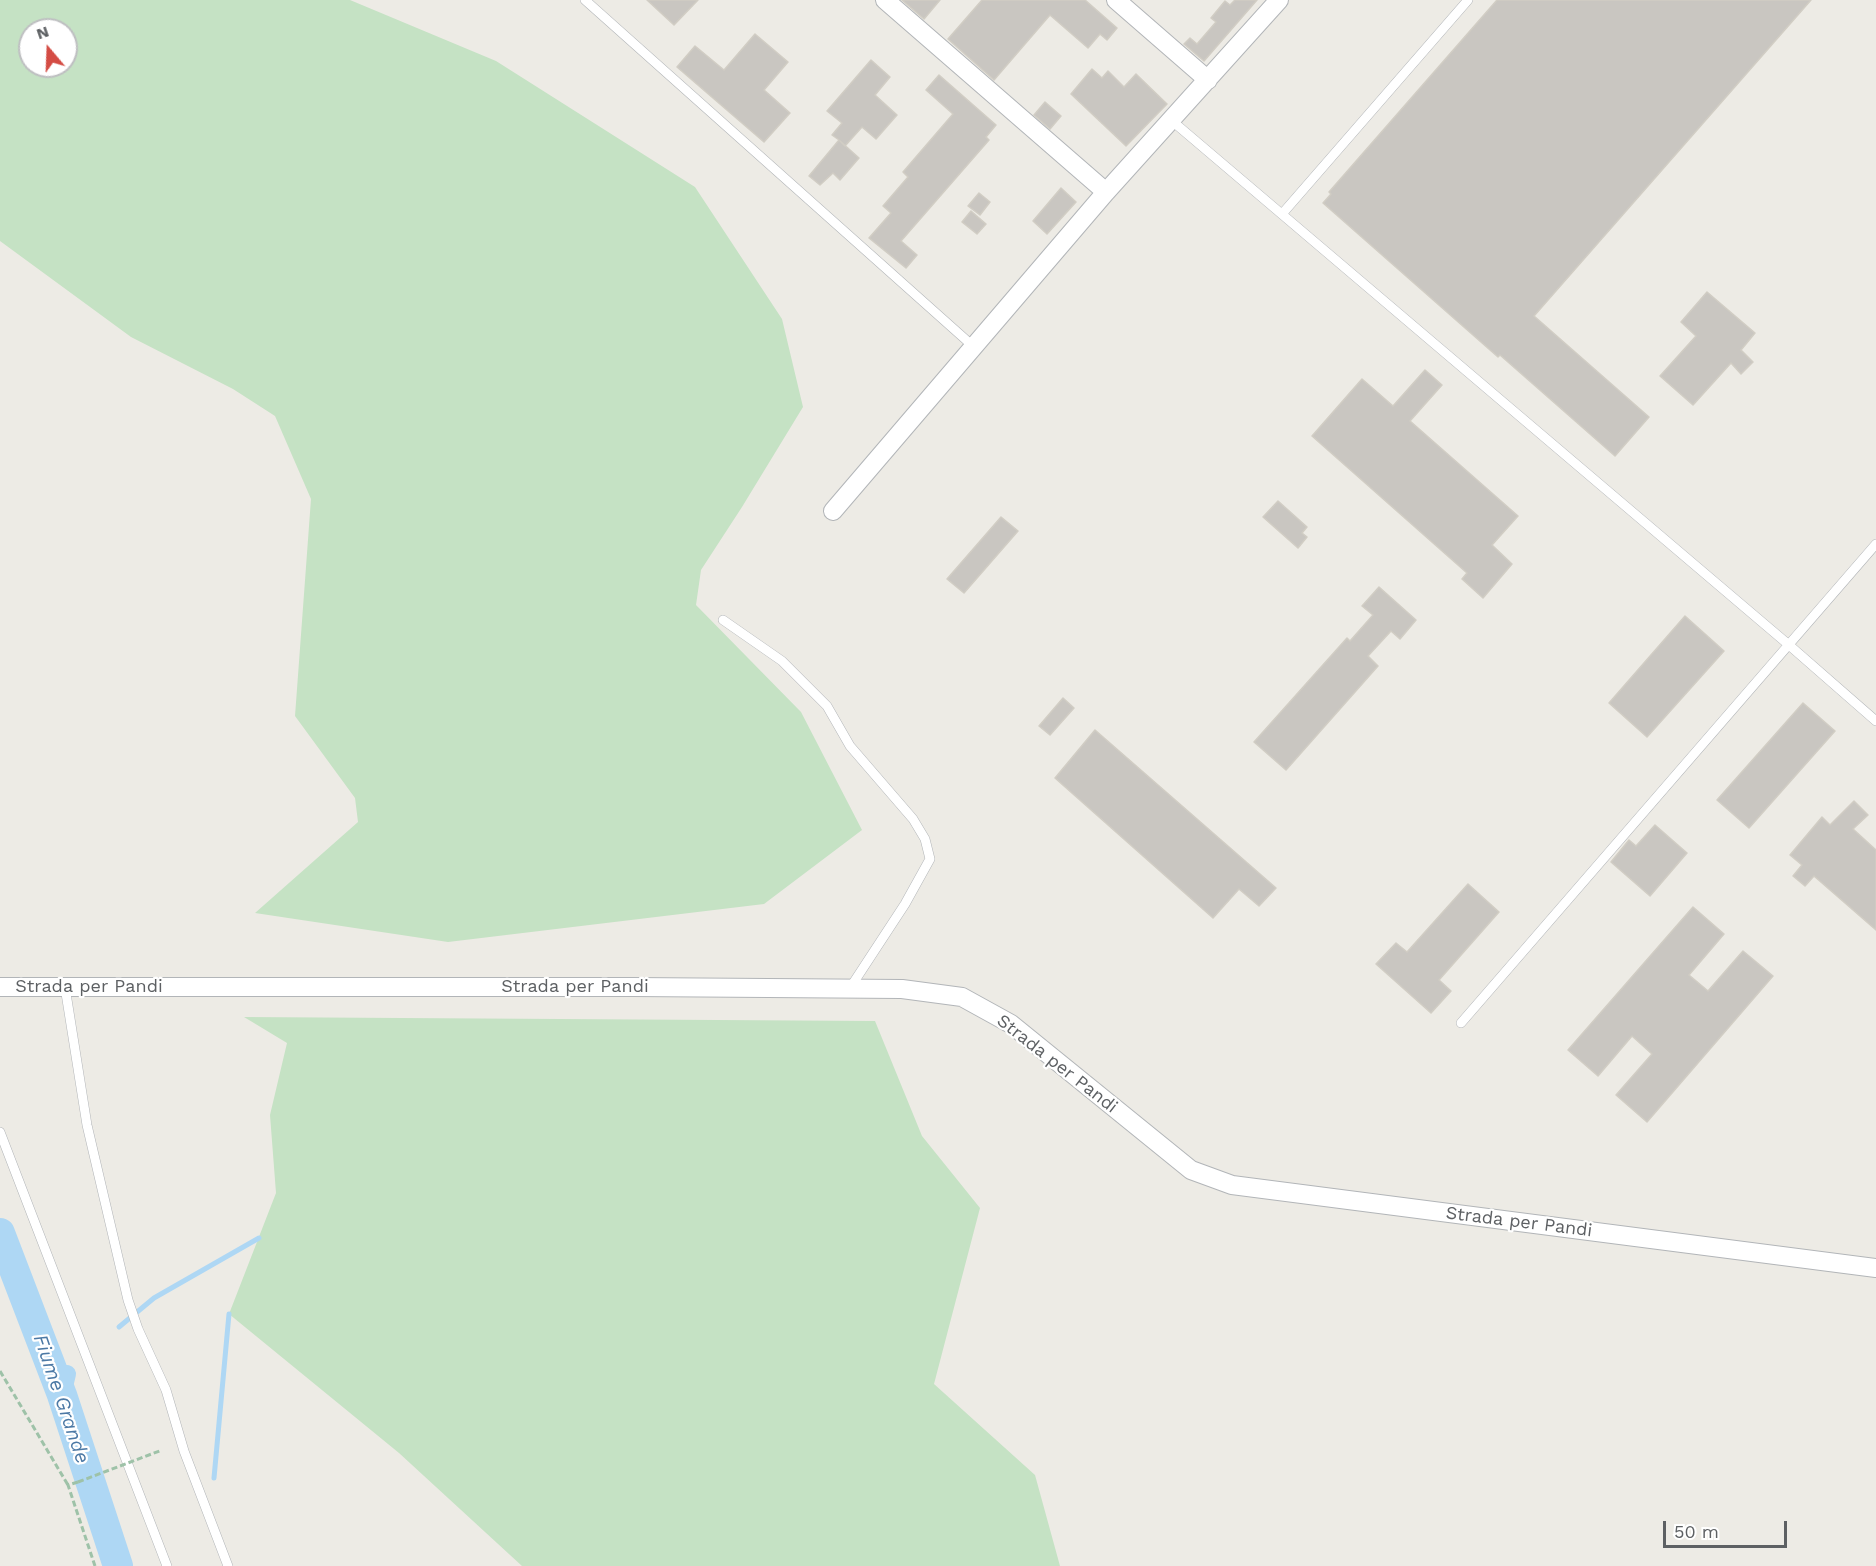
<!DOCTYPE html>
<html>
<head>
<meta charset="utf-8">
<style>
	body { margin:0 }
	#map { position:relative; width:1876px; height:1566px; overflow:hidden; background:#edebe5; font-family:"Work Sans",sans-serif }
	canvas { display:block }
	.north { position:absolute; left:18px; top:18px; width:60px; height:60px; box-sizing:border-box; background:#fff; border:2px solid #bebfc1; border-radius:50%; rotate:341deg; font-size:16px; font-weight:700; line-height:24px; text-align:center; color:#5d6063 }
	.north::after { content:''; display:block; margin:auto; width:21px; height:27px; background:#d44c44; clip-path:polygon(50% 0,100% 100%,50% 72%,0 100%) }
	.scale { position:absolute; left:1663px; top:1521px; width:124px; height:27px; box-sizing:border-box; border:3px solid #5d6063; border-top:0; padding-left:8px; font-size:18px; line-height:21px; white-space:nowrap; color:#5d6063; -webkit-text-stroke:4px #fff; paint-order:stroke }
</style>
</head>
<body>
<div id="map">
<canvas width="1876" height="1566"></canvas>
<div class="north">N</div>
<div class="scale">50 m</div>
</div>
<script>
const g = document.querySelector('canvas').getContext('2d');
g.lineJoin = 'round';
function fillPath(path, color) { g.fillStyle = color; g.fill(path, 'evenodd'); }
function strokePath(path, color, width, dash) { g.strokeStyle = color; g.lineWidth = width; g.lineCap = dash ? 'butt' : 'round'; g.setLineDash(dash || []); g.stroke(path); }
function label(font, color, halo, rows, align = 'center') {
  g.font = font + ' "Work Sans",sans-serif'; g.lineWidth = 4.5; g.setLineDash([]); g.textBaseline = 'middle'; g.strokeStyle = halo; g.fillStyle = color; for (const [text, x, y, turn = 0] of rows) {
    g.save(); g.translate(x, y); g.rotate((+turn || 0) * Math.PI / 180); g.textAlign = isNaN(turn) ? turn : align; if (halo) g.strokeText(text, 0, 0); g.fillText(text, 0, 0); g.restore();
  }
}
fillPath(new Path2D(`
	M0,0h350l146,61 199,126 87,132 21,88 -61,100 -41,63 -5,35 105,107 61,118 -98,74 -316,38 -193,-29 103,-91 -3,-24 -60,-82 16,-217 -36,-83 -42,-27 -102,-52 -131,-96zM30,30h36v36h-36z
	M244,1017l631,4 47,115 58,72 -46,176 101,91 25,91h-538l-123,-113 -170,-139 47,-121 -6,-78 17,-72z`), '#c5e2c4');
strokePath(new Path2D(`
	M119,1327l35,-29 105,-60
	M214,1478l15,-164`), '#aed7f4', 5);
strokePath(new Path2D(`
	M62,1395l5,-21`), '#aed7f4', 18);
strokePath(new Path2D(`
	M0,1233l62,162 56,171`), '#aed7f4', 30);
const building = new Path2D(`
	M647,0h51l-24,25z
	M902,0h38l-16,19z
	M982,0h103l32,28 -10,12 -7,-6 -12,14 -38,-33 -56,65 -46,-41z
	M1235,0h22l-53,61 -20,-17 6,-6 7,6 19,-22 -5,-4 14,-17 5,4z
	M1497,0h314l-277,316 115,101 -34,39 -115,-101 -2,2 -175,-154 8,-9 -2,-2z
	M755,34l33,28 -24,28 26,23 -26,29 -87,-75 18,-21 29,24z
	M871,60l19,17 -15,18 22,20 -21,24 -14,-12 -17,19 -5,-5 19,17 -19,22 -7,-7 -13,12 -11,-9 30,-36 -7,-5 10,-12 -15,-12z
	M1092,69l10,9 6,-7 16,16 12,-13 31,30 -41,42 -55,-52z
	M939,75l57,50 -10,12 3,3 -88,101 16,14 -11,13 -37,-30 22,-25 -8,-7 25,-29 -5,-5 50,-58 -27,-24z
	M1045,102l16,14 -11,13 -16,-14z
	M1061,188l15,14 -29,32 -14,-13z
	M979,193l11,9 -10,13 -12,-9z
	M971,211l15,13 -9,10 -15,-12z
	M1707,292l48,41 -14,17 12,12 -12,12 -10,-11 -38,42 -33,-29 36,-40 -15,-14z
	M1425,370l17,15 -32,36 108,95 -26,29 20,19 -29,34 -21,-19 5,-6 -155,-137 50,-57 31,27z
	M1278,501l29,26 -5,6 5,4 -9,11 -35,-31z
	M1001,517l17,14 -54,62 -17,-14z
	M1379,587l37,33 -16,19 -9,-8 -23,25 10,10 -92,104 -32,-28 93,-104 3,3 23,-26 -11,-9z
	M1685,616l39,35 -77,86 -38,-34z
	M1063,698l11,10 -24,27 -11,-9z
	M1803,703l32,28 -86,97 -32,-28z
	M1095,730l181,158 -17,18 -20,-17 -26,29 -158,-140z
	M1854,801l14,14 -15,14 23,21v80l-62,-54 -9,10 -12,-10 9,-11 -12,-10 32,-38 8,8z
	M1655,825l32,28 -37,43 -39,-34 18,-22 7,6z
	M1468,884l31,28 -60,68 12,11 -20,22 -55,-49 20,-21 11,9z
	M1693,907l31,27 -35,41 19,16 35,-40 30,25 -126,146 -31,-27 36,-41 -20,-18 -34,40 -30,-26z`);
fillPath(building, '#c9c6c1');
strokePath(building, '#d1cdc4', 1.5);
const service = new Path2D(`
	M585,0l389,347
	M1171,120l618,525 87,76
	M1282,214l186,-214
	M723,620l59,41 45,45 23,40 63,73 12,20 5,20 -25,45 -55,84
	M65,987l22,138 41,175 10,29 28,61 18,61 44,115
	M1461,1023l415,-479
	M0,1132l167,434`);
const minor = new Path2D(`
	M885,0l221,192
	M1116,0l92,80
	M833,511l273,-319 173,-192
	M0,987h633l269,2 60,8 49,27 180,146 41,15 644,83`);
strokePath(service, '#b2b5b8', 10);
strokePath(minor, '#b2b5b8', 20);
strokePath(new Path2D(`
	M0,1371l68,114
	M78,1482l-10,3 27,81`), '#9ec2a8', 3, [6, 3]);
strokePath(service, '#fff', 9);
strokePath(minor, '#fff', 18);
strokePath(new Path2D(`
	M78,1482l84,-32`), '#9ec2a8', 3, [6, 3]);
label('18px', '#5d6063', '#fff', [
	["Strada per Pandi",89,987],
	["Strada per Pandi",575,987],
	["Strada per Pandi",1057,1064,38],
	["Strada per Pandi",1519,1222,7]
]);
label('italic 20px', '#4c79a5', '#fff', [
	["Fiume Grande",61,1399,71]
]);
</script>
</body>
</html>
